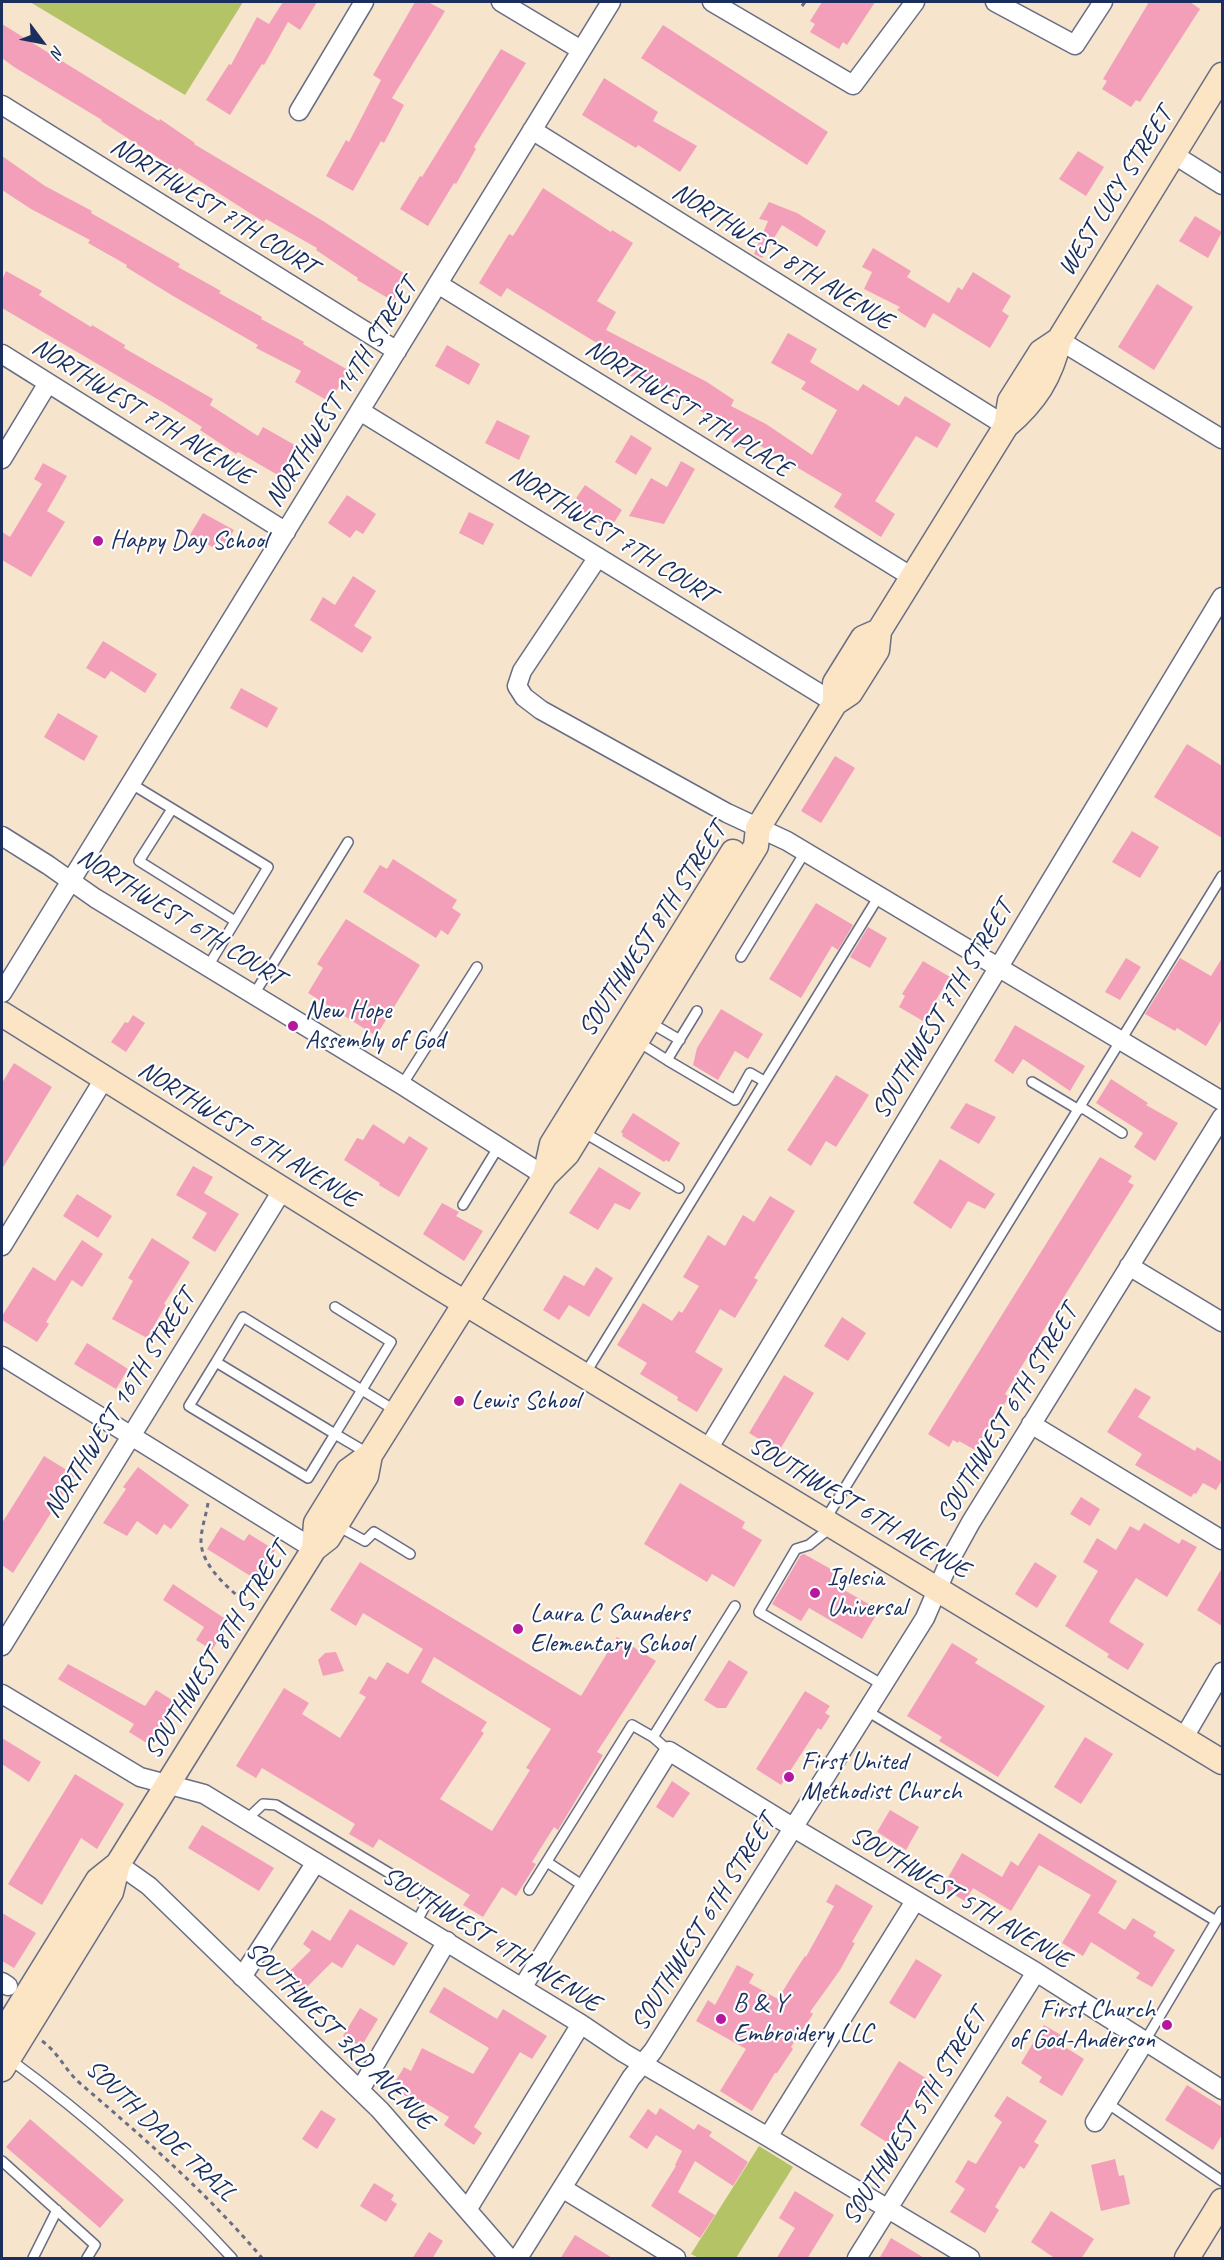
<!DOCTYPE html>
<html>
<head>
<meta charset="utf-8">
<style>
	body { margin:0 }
	#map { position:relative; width:1224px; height:2260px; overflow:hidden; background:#f6e4cd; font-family:Caveat,sans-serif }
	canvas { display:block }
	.frame { position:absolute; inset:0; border:3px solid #1b2f5e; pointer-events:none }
	.north { position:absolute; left:12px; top:12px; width:60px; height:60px; -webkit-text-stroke:4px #fff; paint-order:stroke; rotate:122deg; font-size:16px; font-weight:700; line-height:24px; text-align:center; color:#1b2f5e }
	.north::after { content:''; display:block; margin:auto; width:21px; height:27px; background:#1b2f5e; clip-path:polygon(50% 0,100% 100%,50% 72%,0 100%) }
</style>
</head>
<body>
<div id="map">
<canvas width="1224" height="2260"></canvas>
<div class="frame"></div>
<div class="north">N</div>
</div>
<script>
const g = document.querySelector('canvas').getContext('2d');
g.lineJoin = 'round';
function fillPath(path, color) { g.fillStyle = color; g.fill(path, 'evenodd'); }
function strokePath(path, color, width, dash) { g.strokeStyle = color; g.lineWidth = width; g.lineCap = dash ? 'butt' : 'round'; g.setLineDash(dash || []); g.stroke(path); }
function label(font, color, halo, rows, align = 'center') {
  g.font = font + ' Caveat,sans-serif'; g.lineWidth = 4.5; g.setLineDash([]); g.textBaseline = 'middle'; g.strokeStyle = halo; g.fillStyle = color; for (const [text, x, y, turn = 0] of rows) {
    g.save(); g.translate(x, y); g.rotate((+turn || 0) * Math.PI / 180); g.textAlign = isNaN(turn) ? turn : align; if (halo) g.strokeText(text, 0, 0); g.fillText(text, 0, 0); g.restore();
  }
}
fillPath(new Path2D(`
	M30,2h213l-58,93z
	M759,2146l34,21 -57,91h-37l-8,-4z`), '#b3c366');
fillPath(new Path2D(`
	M283,2h34l-17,28 -12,-8 -24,43 -2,-1 -32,51 -24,-15 23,-36 2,1 26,-48 12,7z
	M415,2h13l17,9 -53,87 12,7 -20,38 -3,-2 -28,50 -27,-15 20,-36 3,2 32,-62 -8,-5z
	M822,2h53l-28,43 -4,-3 -4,7 -29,-17 5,-8 -5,-3z
	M1149,2h41l10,7 -60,93 -4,-2 -5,7 -29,-18 5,-8 -4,-2z
	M2,24l157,97 1,-2 35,24 -1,1 129,77 85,55 -15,25 -36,-21 1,-2 -42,-28 1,-2 -51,-29 -2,3 -85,-54 -2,2 -76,-49 1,-1 -88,-53 -12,-9z
	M663,25l165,107 -21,33 -166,-107z
	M501,49l25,14 -52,84 2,2 -20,35 -2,-1 -26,43 -28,-17 20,-33 2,1z
	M604,78l54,34 -5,9 44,25 -17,26 -42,-27 -2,3 -54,-33z
	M1078,151l26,16 -18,29 -27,-17z
	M2,156l43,30 47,25 -1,2 89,51 -2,3 43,24 -2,2 43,24 -1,2 43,23 -1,2 45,26 -18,32 -35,-20 6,-11 -45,-23 2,-3 -85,-49 -47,-29 1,-2 -39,-22 2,-3 -59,-31 -29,-19z
	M543,188l68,44 1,-2 21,13 -36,58 19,11 -10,18 101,52 27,18 -3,6 35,18 46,31 25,-45 -36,-21 5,-7 -35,-19 17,-30 29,16 -7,13 48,29 5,-7 36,22 6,-10 46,28 -14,24 -21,-12 -41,65 20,13 -14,23 -47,-30 8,-13 -88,-52 -5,9 -18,-9 5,-10 -95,-56 -2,4 -14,-7 4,-9 -7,-3 1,-2 -116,-71 -6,9 -22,-14 30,-49 4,2z
	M769,202l28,11 29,18 -9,16 -35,-22 -20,33 -8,-4 14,-33 -9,-2z
	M1195,216l27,16 -14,26 -29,-17z
	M873,248l38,23 -4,6 42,26 9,-16 4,3 11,-18 38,24 -9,15 7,5 -19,32 -57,-35 -8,15 -28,-18 3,-3 -36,-18 8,-17 -10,-5z
	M6,271l36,20 -3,4 52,32 1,-2 33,20 -1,3 89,51 -3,6 48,31 5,-9 37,21 -17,30 -45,-26 -2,2 -36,-24 2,-3 -38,-24 -162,-95v-28z
	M1157,284l36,23 -39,63 -36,-23z
	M447,345l33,19 -11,21 -34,-19z
	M497,420l33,16 -11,24 -34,-17z
	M631,435l21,13 -16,27 -21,-13z
	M681,461l14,8 -31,55 -35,-8 22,-38 16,9z
	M43,463l24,13 -20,35 18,11 -34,55 -29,-17v-28l8,5 32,-53 -8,-5z
	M585,485l37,25 -12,19 -38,-25z
	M347,495l29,19 -13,20 -7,-4 -6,8 -22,-15z
	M469,512l25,12 -11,21 -24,-12z
	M203,513l31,17 -12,22 -32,-17z
	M353,576l23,15 -22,35 18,11 -10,16 -52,-33 13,-23 12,8z
	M103,641l54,33 -12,19 -34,-22 -6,8 -19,-11z
	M241,688l37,20 -11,20 -37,-20z
	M58,713l40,23 -14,25 -40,-24z
	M1187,744l35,22v72l-68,-41z
	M835,756l20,12 -34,55 -20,-12z
	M1132,831l27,16 -19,31 -28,-16z
	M393,859l64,41 -5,8 9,6 -13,21 -7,-5 -5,8 -73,-46 17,-27 7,4z
	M816,903l37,22 -15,25 -6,-4 -31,52 -32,-19z
	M346,919l74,46 -44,71 -68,-43 15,-25 -6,-4z
	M868,927l19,11 -17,30 -20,-11z
	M1126,958l15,9 -21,33 -15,-8z
	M1180,958l31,18 11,-18v61l-16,27 -29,-18 -2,3 -30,-17z
	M923,961l27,16 -27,44 -24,-14 6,-11 -3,-2z
	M721,1009l42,25 -15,25 -13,-8 -17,29 -25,-15 4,-17z
	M133,1015l12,8 -19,29 -15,-10 14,-20 3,1z
	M1015,1025l70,41 -15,25 -47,-32 -10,15 -19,-13z
	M14,1063l38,24 -50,82v-86z
	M836,1075l33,20 -33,52 -10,-6 -15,25 -24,-16z
	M1111,1079l37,24 -2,2 32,18 -23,38 -21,-14 9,-14 -47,-30z
	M966,1103l30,14 -17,27 -29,-16z
	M633,1113l47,30 -11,19 -3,-2 -2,2 -42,-26 1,-2 -2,-2z
	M373,1124l31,20 5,-8 19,12 -29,49 -20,-12 1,-2 -36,-23 13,-22 6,2z
	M1100,1157l32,19 -4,6 6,3 -77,123 -52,86 4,3 -34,53 -16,-9 -1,2 -5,-3 -4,7 -21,-13z
	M940,1159l55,35 -10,15 -17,-8 -17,28 -38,-26z
	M193,1166l20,11 -9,16 35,21 -24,38 -23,-14 15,-25 -31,-18z
	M599,1167l42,26 -11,17 -15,-7 -17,27 -29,-17z
	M77,1194l35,22 -14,22 -35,-22z
	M770,1196l25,15 -41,67 4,2 -23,38 -15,-9 -25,43 28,17 -26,43 -20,-12 1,-3 -38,-23 7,-11 -30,-18 26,-42 29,18 7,-10 3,2 17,-27 -16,-9 25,-42 17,11 18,-31 11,7z
	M442,1203l17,9 -3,4 27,15 -19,30 -41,-27z
	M152,1238l38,24 -26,42 2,1 -19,33 -35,-19 21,-38 -5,-3z
	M82,1240l21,14 -21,33 -10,-7 -26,42 3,2 -12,18 -35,-22v-4l31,-49 22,14z
	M596,1267l17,11 -24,39 -20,-12 -10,15 -16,-10 21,-35 20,11z
	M842,1317l24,16 -18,28 -24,-15z
	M87,1343l41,26 -12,20 -42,-25z
	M784,1375l30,18 -35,58 -30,-18z
	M1135,1388l16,9 -13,20 57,34 2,-4 25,15v18l-6,10 -13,-7 -7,11 -2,-1 -3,4 -56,-32 7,-11 -35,-22z
	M44,1456l31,19 -62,98 -11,-8v-42z
	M138,1467l51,38 -18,24 -7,-5 -7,11 -20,-14 -10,15 -24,-13 23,-34 -3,-2z
	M680,1483l65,39 -3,6 20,12 -28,47 -22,-13 -5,8 -63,-38z
	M1081,1497l19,12 -10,17 -20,-12z
	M1144,1523l35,21 3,-5 15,8 -30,50 -31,-19 -25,40 -2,4 35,22 -16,26 -21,-13 2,-3 -44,-28 33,-55 -15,-9 14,-24 19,12 14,-24 9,5z
	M221,1527l23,14 5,-7 26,16 -18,30 -50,-31z
	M804,1554l34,19 -6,10 47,27 -17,29 -53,-31 -8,13 -29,-17 29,-49z
	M360,1562l221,134 36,-59 39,24 -59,91 6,3 -45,75 -4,-3 -22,35 4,2 -20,32 -14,-9 -19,30 -20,-12 7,-10 -91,-56 -6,9 -24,-14 6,-10 -93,-56 -6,10 -20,-12 48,-78 25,15 -7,11 38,24 26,-41 -7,-4 10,-17 7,4 11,-18 21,12 15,-25 -60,-36 -7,13 -26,-16zM434,1657l117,72 -25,39 4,2 -38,61 -52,-32 44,-66 -3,-2 6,-9 -66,-40z
	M1035,1562l22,14 -20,32 -22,-14z
	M1222,1568v58l-25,-16z
	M173,1584l57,38 -18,28 -16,-10 8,-13 -41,-27z
	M952,1643l26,16 -3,4 70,43 -47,71 -59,-36 3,-4 -35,-21z
	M336,1652l8,19 -21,5 -5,-16 7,-7z
	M729,1660l19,12 -22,36h-9l-13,-8z
	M68,1664l77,42 11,-16 21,13 -27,42 -21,-13 5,-8 -76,-45z
	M805,1691l25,15 -5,7 5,3 -9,14 -3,-2 -37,57 -25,-16z
	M1085,1737l28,17 -32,50 -27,-17z
	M2,1738l39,24 -12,20 -27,-18z
	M75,1774l49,30 -27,45 -16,-11 -39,67 -34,-21z
	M672,1781l18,12 -17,25 -17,-11z
	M890,1810l29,17 -13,23 -29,-18z
	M202,1825l72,43 -15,23 -71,-43z
	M1039,1833l78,48 -19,32 27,17 8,-12 23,14 -3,4 22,14 -23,37 -16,-9 4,-5 -49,-31 -8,14 -21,-13 29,-48 -52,-30 -28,46 -38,-23 -8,13 -23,-13 20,-35 40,24 9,-16 7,5z
	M836,1884l37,22 -21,36 3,1 -15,27 -30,42 3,2 -22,33 2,2 -16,24h-2l-23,38 -32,-20 26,-42 -50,-28 12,-21 7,5 22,-40 17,9 -5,9 29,16 14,-23 13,-20 1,1 28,-51 -8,-4z
	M350,1909l58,34 -14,23 -37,-22 -15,24 -10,-6 -29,29 -16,-17 24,-24 -8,-6 9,-14 18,11z
	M2,1913l34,20 -22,35 -12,-7z
	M916,1959l26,16 -27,44 -26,-16z
	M444,1987l53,32 6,-10 44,27 -15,23 -12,-7 -46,75 8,6 -8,12 -30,-20 5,-8 -25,-15 -3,3 -20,-12 2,-3 -9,-6 10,-17 7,4 11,-23 51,26 16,-26 -60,-36z
	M360,2008l18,11 -17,28 -18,-11z
	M1044,2025l17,10 -4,7 27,17 -22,37 -23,-14 3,-5 -21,-14z
	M899,2061l36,23 -8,13 -8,-5 -31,51 -28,-18z
	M1187,2085l35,22v28l-9,15 -48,-30z
	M1007,2096l40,25 -13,21 5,3 -15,24 -4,-3 -25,41 4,3 -14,23 -35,-21 15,-23 -10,-7 13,-22 8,4 26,-42 -8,-6z
	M660,2108l34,22 4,-6 14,8 -3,4 39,26 -15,24 -38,-25 -17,31 37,23 -15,23 -49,-32 25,-40 -1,-1 7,-14 -26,-16 -9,14 -18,-12 19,-28 8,6z
	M321,2110l15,9 -19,30 -15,-10z
	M30,2119l94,81 -24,28 -94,-81z
	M1115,2159l4,17 5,-1 6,29 -29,7 -10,-46z
	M374,2183l20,12 -3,5 6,4 -11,18 -26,-16z
	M795,2191l39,24 -27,44h-31l19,-31 -16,-10z
	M1051,2211l43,28 -13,20h-25l-25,-17z
	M429,2232l14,9 -11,18h-20z
	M575,2235l39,24h-54z
	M891,2238l35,21h-47z`), '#f49fb9');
const lane = new Path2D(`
	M130,783l138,84 -61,101
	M172,809l-33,52 96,60
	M741,957l64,-105
	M253,996l95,-154
	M697,1011l-30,49 68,40 15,-27 14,8
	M649,1022l31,18
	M637,1041l30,19
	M1032,1082l47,28
	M402,1085l75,-118
	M1081,1107l41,26
	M583,1132l96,56
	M463,1205l36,-59
	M335,1307l56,35 -56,92 34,20
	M216,1362l-27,44 119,72 27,-44 -119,-72 27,-45 153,94
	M585,1374l294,-478
	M825,1520l397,-644
	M336,1525l29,16 9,-9 36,22
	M830,1528l-21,17 -13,4 -37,63 124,73
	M867,1711l349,210
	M669,1751l-16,-14 82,-131
	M246,1820l17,-16 13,1 143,86 6,7 -1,10 -8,15
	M547,1862l38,25
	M529,1890l103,-165 21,12
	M1145,2041l77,-130
	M8,2058c82,60 156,126 224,200
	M1107,2103l115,78
	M2,2161l93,84 -8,13
	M33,2258l24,-48`);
const street = new Path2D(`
	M501,2l80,48
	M712,2l141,83 62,-83
	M995,2l80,43 28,-43
	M2,105l395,246
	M299,111l65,-109
	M532,130l474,296
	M1173,154l49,31
	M438,284l474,293
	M1059,340l163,99
	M2,354l284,178
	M360,411l475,292
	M2,459l46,-76
	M598,557l-76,114 -5,15 7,11 17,13 186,103 60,28 435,260
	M2,836l46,29 47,33 307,187 143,91
	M2,993l609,-991
	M2,1246l102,-167
	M1129,1266l93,56
	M2,1356l312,193
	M1031,1424l191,116
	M708,1449l514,-852
	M2,1646l281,-457
	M2,1694l138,83 64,17 377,230 43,29 144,84 202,121
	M1183,1739l39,-67
	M118,1864l31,22 231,224 129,148
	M242,1977l74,-115
	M2,1982l6,4
	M522,1988l147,-237 125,77 242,144 186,118
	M360,2090l87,-149
	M1095,2122l50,-81
	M768,2137l147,-236
	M562,2188l114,70
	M467,2210l114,-186
	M518,2258l113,-180 22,-27 272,-433 25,-58 21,-38 251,-405
	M857,2258l179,-286`);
const secondary = new Path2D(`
	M1006,426l4,-25 31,-49 18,-12
	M835,703v-20l28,-45 16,-7
	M2,1014l430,269 790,479
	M545,1176l7,-32 181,-292
	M314,1549l2,-26 32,-52 22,-16
	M2,2035l96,-155 20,-16
	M2,2069l109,-177 7,-28 196,-315 14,-11 38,-62 4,-21 175,-279 22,-22 189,-308 2,-18 77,-125 15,-10 27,-43 2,-19 127,-205c29,-25 45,-49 53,-86l163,-265
	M1187,2258l35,-57`);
strokePath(lane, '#686e85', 12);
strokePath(street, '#686e85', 21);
strokePath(secondary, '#686e85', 27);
strokePath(new Path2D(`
	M802,6l3,-4
	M208,1503c-2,13 -7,26 -7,38 0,26 32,52 52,67
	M42,2041c17,12 24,31 40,44 63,54 126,109 180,173`), '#686e85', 3, [4.5, 4.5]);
strokePath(lane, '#fff', 9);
strokePath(street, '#fff', 18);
strokePath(secondary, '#fce5c4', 24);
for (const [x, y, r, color] of [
	[98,541,6,"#b5179e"],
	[293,1026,6,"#b5179e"],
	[459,1401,6,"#b5179e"],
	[815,1593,6,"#b5179e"],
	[518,1629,6,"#b5179e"],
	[789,1777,6,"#b5179e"],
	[721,2019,6,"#b5179e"],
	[1167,2025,6,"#b5179e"]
]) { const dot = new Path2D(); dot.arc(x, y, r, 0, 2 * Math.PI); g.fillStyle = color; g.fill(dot); strokePath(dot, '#fff', 2); }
label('26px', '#1b2f5e', '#fff', [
	["WEST LUCY STREET",1116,192,-58],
	["NORTHWEST 7TH COURT",213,207,32],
	["NORTHWEST 8TH AVENUE",782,257,32],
	["NORTHWEST 14TH STREET",342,393,-58],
	["NORTHWEST 7TH PLACE",688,409,32],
	["NORTHWEST 7TH AVENUE",142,412,32],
	["NORTHWEST 7TH COURT",611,535,32],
	["NORTHWEST 6TH COURT",180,918,32],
	["SOUTHWEST 8TH STREET",653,930,-57],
	["SOUTHWEST 7TH STREET",943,1010,-59],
	["NORTHWEST 6TH AVENUE",248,1135,32],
	["NORTHWEST 16TH STREET",120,1404,-58],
	["SOUTHWEST 6TH STREET",1008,1414,-59],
	["SOUTHWEST 6TH AVENUE",859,1508,31],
	["SOUTHWEST 8TH STREET",217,1651,-58],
	["SOUTHWEST 5TH AVENUE",960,1898,31],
	["SOUTHWEST 6TH STREET",704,1923,-58],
	["SOUTHWEST 4TH AVENUE",491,1940,32],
	["SOUTHWEST 3RD AVENUE",339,2036,45],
	["SOUTHWEST 5TH STREET",915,2117,-58],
	["SOUTH DADE TRAIL",160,2131,43]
]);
label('26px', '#1b2f5e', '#fff', [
	["Happy Day School",110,541],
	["New Hope",305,1011],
	["Assembly of God",305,1041],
	["Lewis School",471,1401],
	["Iglesia",827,1578],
	["Universal",827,1608],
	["Laura C Saunders",530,1614],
	["Elementary School",530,1644],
	["First United",801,1762],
	["Methodist Church",801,1792],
	["B & Y",733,2004],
	["Embroidery LLC",733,2034],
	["First Church",1155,2010,"right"],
	["of God-Anderson",1155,2040,"right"]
], 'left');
</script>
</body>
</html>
